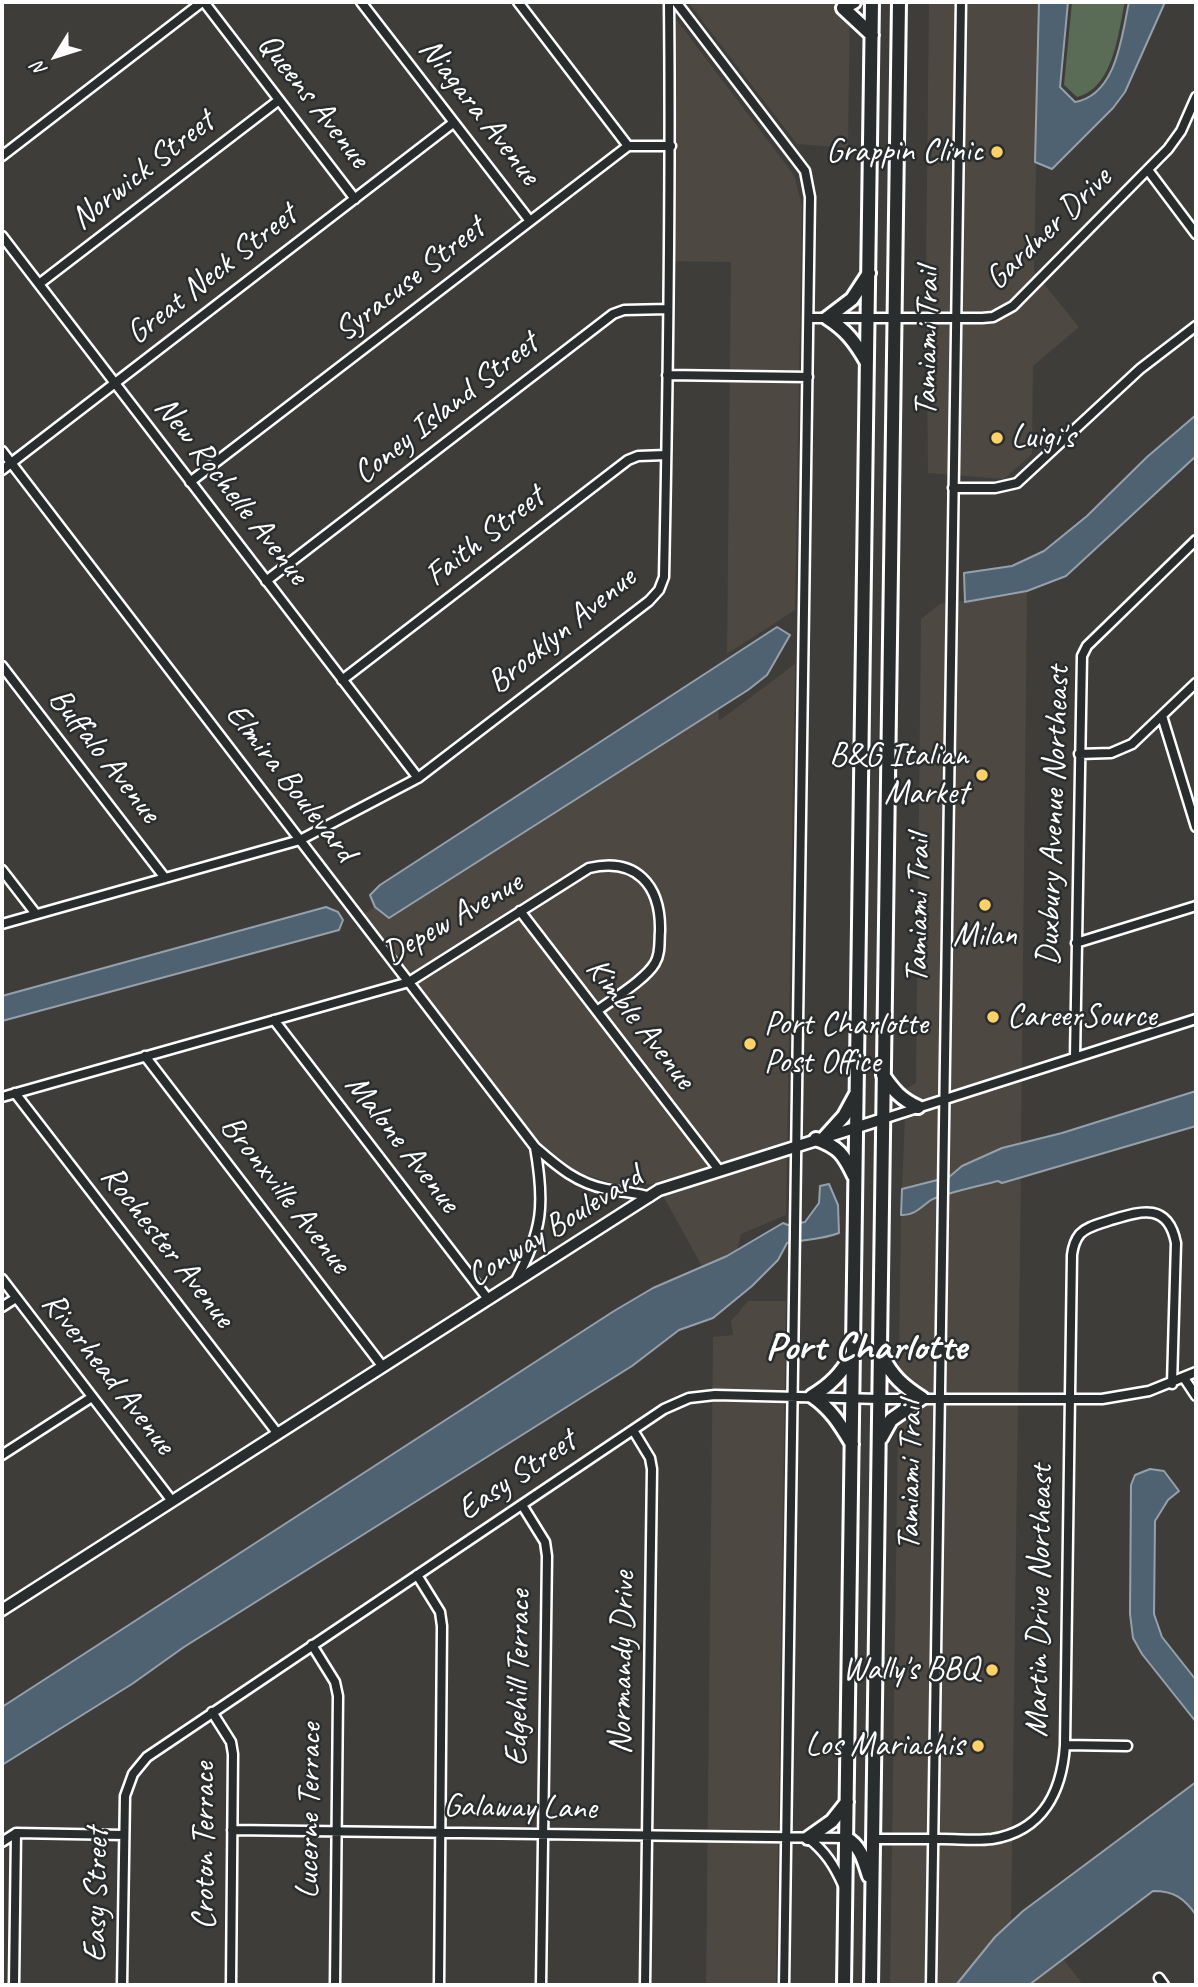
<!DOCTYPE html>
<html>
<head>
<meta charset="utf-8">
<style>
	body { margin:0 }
	#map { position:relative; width:1198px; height:1987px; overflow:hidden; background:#3f3d3a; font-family:Caveat,sans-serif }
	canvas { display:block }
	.frame { position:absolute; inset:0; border:4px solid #fff; pointer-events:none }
	.north { position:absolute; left:21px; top:21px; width:70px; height:70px; -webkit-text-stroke:5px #2a2d2e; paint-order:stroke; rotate:232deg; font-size:19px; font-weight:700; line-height:28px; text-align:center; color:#fff }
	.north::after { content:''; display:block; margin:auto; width:24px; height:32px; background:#fff; clip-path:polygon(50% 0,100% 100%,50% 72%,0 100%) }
</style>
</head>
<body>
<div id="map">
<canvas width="1198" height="1987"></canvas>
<div class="frame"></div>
<div class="north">N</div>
</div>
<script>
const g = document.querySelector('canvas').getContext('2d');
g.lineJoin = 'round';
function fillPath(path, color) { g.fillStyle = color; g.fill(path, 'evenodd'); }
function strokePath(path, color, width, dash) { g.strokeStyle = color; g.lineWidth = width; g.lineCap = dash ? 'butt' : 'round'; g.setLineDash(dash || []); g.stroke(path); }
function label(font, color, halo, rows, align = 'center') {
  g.font = font + ' Caveat,sans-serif'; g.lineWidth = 5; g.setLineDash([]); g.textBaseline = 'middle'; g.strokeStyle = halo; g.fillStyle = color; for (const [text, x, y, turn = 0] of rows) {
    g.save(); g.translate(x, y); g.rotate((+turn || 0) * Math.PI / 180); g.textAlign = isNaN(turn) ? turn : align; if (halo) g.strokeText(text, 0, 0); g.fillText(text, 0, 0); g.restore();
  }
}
fillPath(new Path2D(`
	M688,2h162l-2,146 -51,-4z
	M929,2h110l-5,270 45,55 -46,39 -1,88 -28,25 -76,-6 -2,-200z
	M666,6l128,169 8,31 -7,404 -68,44 4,-392 -68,-1z
	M1027,591l-6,552 -19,5 -40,18 -13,11 -47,12 4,-100 10,-6 5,-464 19,-15z
	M795,664l-9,551 -45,19 -4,16 -34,18 -47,-85 -18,3 -27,-3 -33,-11 -28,-18 -22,-24 -164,-216 11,-7 14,10 329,-208 1,12z
	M1021,1177l-10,745 -16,15 -39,48h-66l11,-770h6l17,-8 7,-7 18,-6z
	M748,1301h38l-10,684h-70l7,-648 20,-2 -2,-14z
	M1064,1960l19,25h-54z`), '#4d4842');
fillPath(new Path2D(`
	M1072,2h53c-7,30 -11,86 -48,95l-13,-12z`), '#5a6c56');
const water = new Path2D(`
	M1039,2h29l-8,85 15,15c42,-7 47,-68 54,-100h36l-40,90 -12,16 -61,61 -17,-7z
	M1196,415v41l-130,120 -39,15 -62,11 -1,-29 48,-7 32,-15 43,-35 60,-59z
	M777,627l13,8 -23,40 -19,15 -359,228 -14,-11 -5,-12 10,-10z
	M326,907l12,5 5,8 -4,10 -337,91v-25z
	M1196,1091v35l-194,57 -4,-2c-15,4 -57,13 -67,19 -10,7 -17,16 -30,15l1,-26 47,-12 13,-11 40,-18 60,-15z
	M829,1184l9,21 1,28c-18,7 -34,6 -52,10l-9,17 -26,26 -39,32 -34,12 -47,36 -448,281 -52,37 -130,81v-58l612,-396 39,-23 74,-32 56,-33 5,2 17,-3 14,-19 1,-17z
	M1150,1469l14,2 15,20 -11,9 -13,21 -1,93 8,23 34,43v42l-54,-68 -9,-16 -3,-24 1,-129 4,-10z
	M1196,1782v133c-12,-17 -22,-24 -43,-24l-124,94h-73l39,-48 28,-26z`);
fillPath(water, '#4f6272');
strokePath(water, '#95a1aa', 2);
const minor = new Path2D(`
	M204,2l151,197
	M361,2l169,219
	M518,2l110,144
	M676,2l129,169 5,26 -26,1788
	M2,156l200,-154
	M1148,170l48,64
	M2,236l416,542
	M39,284l240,-184
	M809,318h173l11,-1 20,-11 155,-157 13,-18 15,-34
	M667,375l141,2
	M2,451l533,696c22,19 41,36 71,42 15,3 29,3 44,8
	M2,470l451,-347
	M190,482l438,-336h43
	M953,488h42l22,-5 123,-114 56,-43
	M266,581l347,-267 11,-4 44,-1
	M2,666l163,212
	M342,680l286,-220 10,-4 28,-1
	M1162,716l34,111
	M1079,754l32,-1 21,-9 64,-61
	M2,870l34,44
	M520,911l199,259
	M2,924l298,-84 118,-62 231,-177 10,-11 5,-13c4,-192 7,-384 5,-575
	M1076,943l120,-37
	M274,1020l214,279
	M145,1056l238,311
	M1075,1057l7,-401 5,-10 109,-106
	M15,1093l263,341
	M2,1097l407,-115 180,-114c47,-11 72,17 71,63 -1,10 1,22 -5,32 -9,16 -42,36 -58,48
	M883,1119l313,-100
	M2,1279l170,222
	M515,1282c28,-52 30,-78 20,-135
	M2,1307l14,-9
	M1184,1378l12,18
	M633,1430l17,28 2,11 -7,516
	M2,1455l90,-58
	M522,1505l23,37 2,14 -6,429
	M417,1575l23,37 2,14 -3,359
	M312,1645l23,37 3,14 -3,289
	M212,1712l19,30 2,12 -2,231
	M1065,1745l62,1
	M232,1830l614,8
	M808,1838c17,13 26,27 35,47
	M873,1839c23,0 47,0 70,0 16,0 33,2 49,0 51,-8 70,-48 73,-94l7,-490c1,-8 3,-15 8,-21 8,-8 20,-10 31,-14 30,-9 57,-18 65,23l-4,141
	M2,1842l14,-9 108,2
	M1159,1978l5,7
	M14,1985l2,-152
	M122,1985l3,-189 8,-22 14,-17 517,-348 25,-11 26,-3 165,4h222l47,-8 47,-19
	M931,1985l30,-1983`);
const tertiary = new Path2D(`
	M2,1610l657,-420 224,-71`);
const primary = new Path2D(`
	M854,2l-11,6 29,27
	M866,361c-11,-19 -20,-31 -39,-43l25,-19 17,-26
	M883,1075c11,16 18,24 35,32
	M825,1137l19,-21 12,-22
	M816,1139c23,8 28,16 38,37
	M881,1438l10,-18 31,-22c-19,-12 -30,-22 -40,-42
	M852,1444c-12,-20 -21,-35 -40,-48 18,-11 29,-22 40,-41
	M808,1838l24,-17 15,-19
	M846,1838c15,8 18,23 23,38
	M844,1985l28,-1983
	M871,1985l28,-1983`);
strokePath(minor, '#fff', 13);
strokePath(tertiary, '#fff', 15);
strokePath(primary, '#fff', 18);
strokePath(minor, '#2a2d2e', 8);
strokePath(tertiary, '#2a2d2e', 10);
strokePath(primary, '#2a2d2e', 12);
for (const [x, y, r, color] of [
	[997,152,7,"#ffd166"],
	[997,438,7,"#ffd166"],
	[982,775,7,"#ffd166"],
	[985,905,7,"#ffd166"],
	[993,1017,7,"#ffd166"],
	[750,1044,7,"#ffd166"],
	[992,1670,7,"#ffd166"],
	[978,1746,7,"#ffd166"]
]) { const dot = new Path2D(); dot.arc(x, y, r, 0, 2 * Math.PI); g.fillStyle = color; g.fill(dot); strokePath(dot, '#2a2d2e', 2.5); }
label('33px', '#fff', '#2a2d2e', [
	["Queens Avenue",313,101,52],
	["Niagara Avenue",479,112,52],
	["Norwick Street",143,171,-38],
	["Gardner Drive",1049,229,-44],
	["Great Neck Street",212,275,-38],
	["Syracuse Street",410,280,-38],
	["Tamiami Trail",928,342,-89],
	["Coney Island Street",446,409,-38],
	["New Rochelle Avenue",231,491,52],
	["Faith Street",485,537,-38],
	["Brooklyn Avenue",562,631,-39],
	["Buffalo Avenue",104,756,52],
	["Elmira Boulevard",290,783,52],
	["Duxbury Avenue Northeast",1054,816,-88],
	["Tamiami Trail",919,909,-89],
	["Depew Avenue",453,919,-30],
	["Kimble Avenue",640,1024,52],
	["Malone Avenue",402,1144,52],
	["Bronxville Avenue",285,1195,52],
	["Conway Boulevard",555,1227,-32],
	["Rochester Avenue",167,1247,52],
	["Riverhead Avenue",108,1374,52],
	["Easy Street",517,1476,-34],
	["Tamiami Trail",911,1476,-89],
	["Martin Drive Northeast",1040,1601,-89],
	["Normandy Drive",623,1663,-89],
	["Edgehill Terrace",519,1678,-89],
	["Galaway Lane",520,1808,1],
	["Lucerne Terrace",310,1811,-89],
	["Croton Terrace",205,1846,-90],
	["Easy Street",97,1895,-89]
]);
label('33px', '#fff', '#2a2d2e', [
	["Grappin Clinic",983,152],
	["Luigi's",1011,438,"left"],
	["B&G Italian",968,756],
	["Market",968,794],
	["Milan",985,936,"center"],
	["CareerSource",1007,1017,"left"],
	["Port Charlotte",764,1025,"left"],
	["Post Office",764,1063,"left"],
	["Wally's BBQ",978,1670],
	["Los Mariachis",964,1746]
], 'right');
label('bold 40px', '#fff', '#2a2d2e', [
	["Port Charlotte",866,1349]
]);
</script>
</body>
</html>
